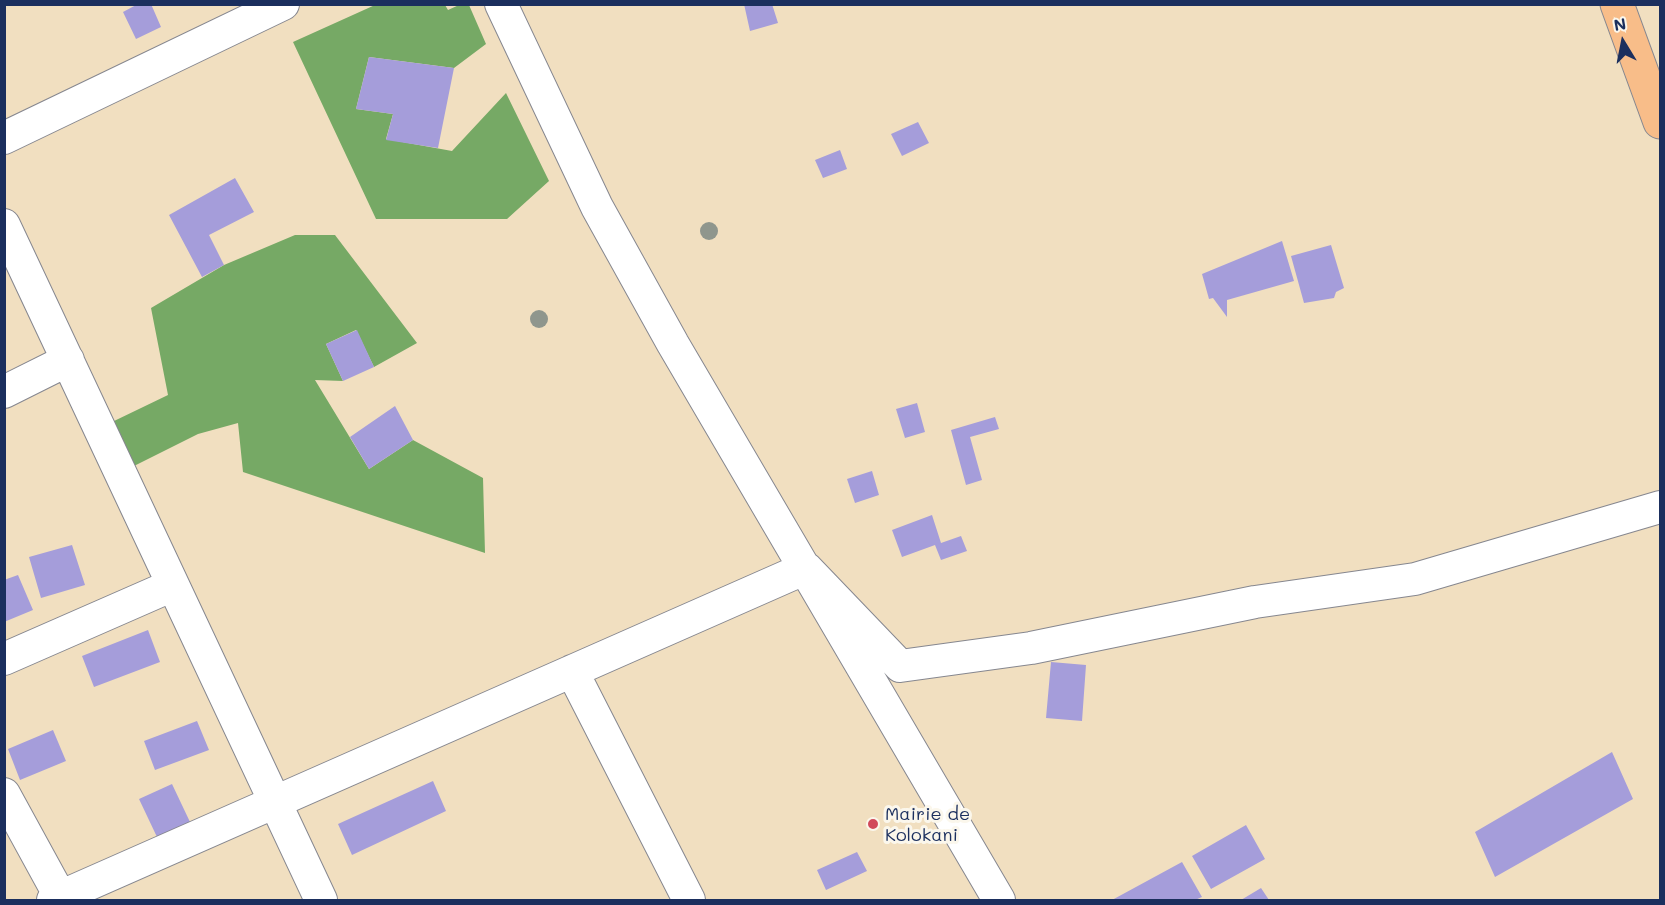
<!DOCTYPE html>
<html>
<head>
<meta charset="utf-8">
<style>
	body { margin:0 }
	#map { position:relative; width:1665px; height:905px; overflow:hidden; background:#f1dfc0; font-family:Mali,sans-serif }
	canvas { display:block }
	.frame { position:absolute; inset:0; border:6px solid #1b2f5e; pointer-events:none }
	.north { position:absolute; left:1593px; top:12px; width:60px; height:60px; -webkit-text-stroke:4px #fbf7ec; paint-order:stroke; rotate:350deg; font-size:16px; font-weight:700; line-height:24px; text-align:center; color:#1b2f5e }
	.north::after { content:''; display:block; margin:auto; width:21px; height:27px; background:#1b2f5e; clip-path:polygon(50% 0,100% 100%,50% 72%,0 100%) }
</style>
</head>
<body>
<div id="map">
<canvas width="1665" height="905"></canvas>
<div class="frame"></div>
<div class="north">N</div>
</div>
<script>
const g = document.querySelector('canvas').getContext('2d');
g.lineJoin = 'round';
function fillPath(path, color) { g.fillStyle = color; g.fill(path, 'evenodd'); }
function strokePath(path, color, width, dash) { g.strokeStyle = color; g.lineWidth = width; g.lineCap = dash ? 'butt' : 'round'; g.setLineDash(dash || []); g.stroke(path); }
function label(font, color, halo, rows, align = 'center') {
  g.font = font + ' Mali,sans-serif'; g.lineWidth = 6; g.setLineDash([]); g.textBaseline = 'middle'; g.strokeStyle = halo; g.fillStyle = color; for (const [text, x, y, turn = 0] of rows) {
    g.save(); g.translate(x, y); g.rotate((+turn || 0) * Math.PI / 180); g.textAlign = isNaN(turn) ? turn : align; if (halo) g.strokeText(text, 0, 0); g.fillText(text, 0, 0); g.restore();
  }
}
fillPath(new Path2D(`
	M375,5h70l3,5 11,-5h10l17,39 -32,24 -85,-11 -13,52 37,5 -7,25 66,12 54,-58 43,88 -42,38h-131l-83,-177z
	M295,235h40l82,108 -43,24 -18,-37 -30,14 17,37 -28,-1 54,89 44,-29 70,38 2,75 -242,-81 -5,-49 -40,11 -64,32 -22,-44 56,-27 -17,-87 73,-43z`), '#76a965');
fillPath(new Path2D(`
	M138,4h13l10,23 -25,12 -13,-27z
	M744,4h28l6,19 -28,8z
	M369,57l85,11 -16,80 -52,-8 7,-26 -37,-5z
	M918,122l11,21 -27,13 -11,-22z
	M840,150l7,19 -24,9 -8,-18z
	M235,178l19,34 -45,23 15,30 -22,12 -33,-62z
	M1282,241l12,40 -67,19v17l-14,-19 -4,1 -7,-25z
	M1331,245l13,43 -8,4 -2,6 -30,5 -13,-47z
	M357,330l17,37 -31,14 -17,-37z
	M917,403l8,29 -20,6 -9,-29z
	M395,406l18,34 -44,29 -19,-32z
	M995,417l4,12 -29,8 12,43 -16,5 -15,-55z
	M872,471l7,24 -24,8 -8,-24z
	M932,515l9,28 20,-7 6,15 -26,9 -6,-15 -33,12 -10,-27z
	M72,545l13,40 -44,13 -12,-41z
	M18,575l15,35 -29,12v-42z
	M148,630l12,32 -66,25 -12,-31z
	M1051,662l35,3 -4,56 -36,-3z
	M197,721l12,29 -54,20 -11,-29z
	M53,730l13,31 -46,19 -12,-31z
	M1612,752l21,47 -138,78 -20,-45z
	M433,781l13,30 -94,44 -14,-31z
	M172,784l18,38 -33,15 -18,-38z
	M1246,825l19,34 -54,30 -19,-33z
	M857,852l10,19 -41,19 -9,-20z
	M1182,862l20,35 -7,3h-83z
	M1261,888l8,12h-28z`), '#a59dda');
const street = new Path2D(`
	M501,4l96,203 76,137 326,556
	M4,138l279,-134
	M4,225l317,675
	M4,392l64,-32
	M4,659l169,-74
	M572,671l117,229
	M4,794l58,106
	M53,900l753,-332 94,98 131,-18 224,-46 160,-23 245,-72`);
const highway = new Path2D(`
	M1617,4l43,118`);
strokePath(street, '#86878f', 34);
strokePath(highway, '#86878f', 35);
strokePath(street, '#fff', 32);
strokePath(highway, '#f8bd89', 33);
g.fillStyle = '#8f968d';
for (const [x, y] of [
	[709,231],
	[539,319]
]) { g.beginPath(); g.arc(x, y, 9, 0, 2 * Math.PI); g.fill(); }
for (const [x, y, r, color] of [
	[873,824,6,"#d1495b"]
]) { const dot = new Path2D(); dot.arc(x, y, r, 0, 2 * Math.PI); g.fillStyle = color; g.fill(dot); strokePath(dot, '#fbf7ec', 2); }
label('18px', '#1b2f5e', '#fbf7ec', [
	["Mairie de",885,814],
	["Kolokani",885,835]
], 'left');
</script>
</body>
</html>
